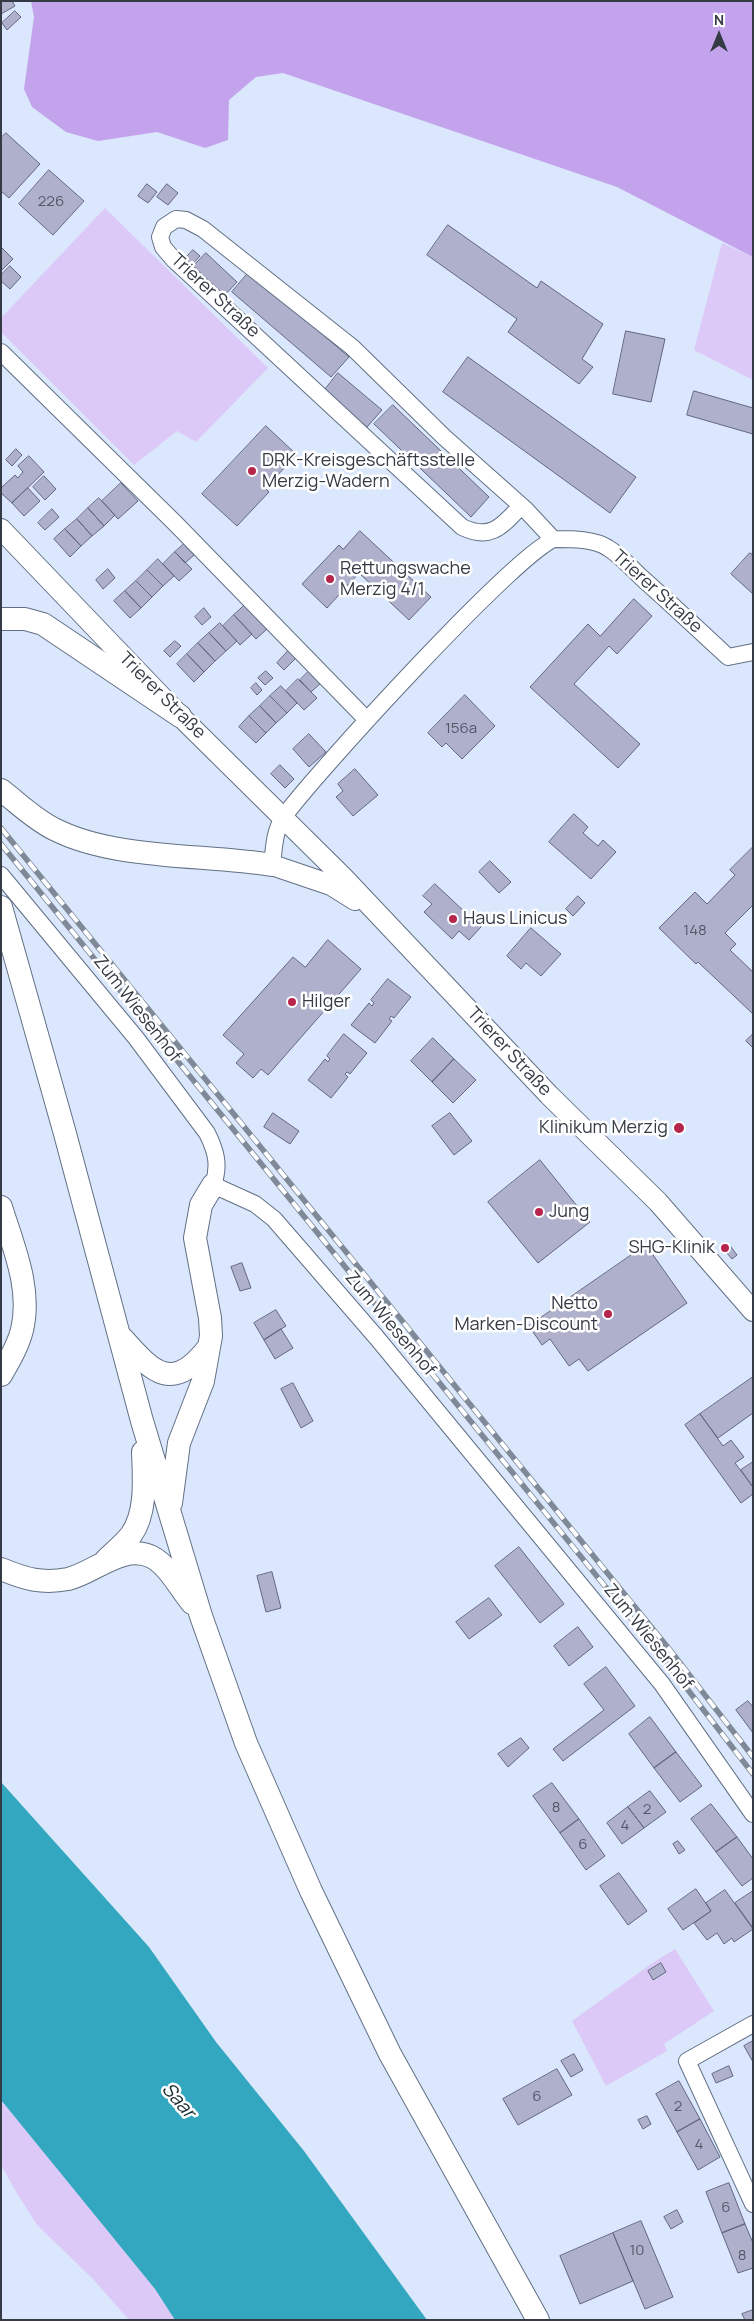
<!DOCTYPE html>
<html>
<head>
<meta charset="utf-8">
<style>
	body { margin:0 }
	#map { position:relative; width:754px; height:2321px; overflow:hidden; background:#dae7fc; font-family:Manrope,sans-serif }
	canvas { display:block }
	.frame { position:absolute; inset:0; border:2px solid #343b45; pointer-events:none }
	.north { position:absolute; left:694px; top:10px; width:50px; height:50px; -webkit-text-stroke:4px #fff; paint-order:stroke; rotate:0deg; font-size:14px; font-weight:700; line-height:20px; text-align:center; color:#343b45 }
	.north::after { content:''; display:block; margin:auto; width:18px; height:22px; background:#343b45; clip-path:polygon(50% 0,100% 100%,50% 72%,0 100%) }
</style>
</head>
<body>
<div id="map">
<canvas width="754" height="2321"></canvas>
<div class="frame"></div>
<div class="north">N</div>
</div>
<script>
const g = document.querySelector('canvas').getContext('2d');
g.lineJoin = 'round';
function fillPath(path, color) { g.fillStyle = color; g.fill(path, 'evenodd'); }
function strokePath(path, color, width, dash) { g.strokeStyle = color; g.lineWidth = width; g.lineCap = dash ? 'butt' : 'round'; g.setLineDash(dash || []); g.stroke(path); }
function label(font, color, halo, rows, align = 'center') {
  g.font = font + ' Manrope,sans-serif'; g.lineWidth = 5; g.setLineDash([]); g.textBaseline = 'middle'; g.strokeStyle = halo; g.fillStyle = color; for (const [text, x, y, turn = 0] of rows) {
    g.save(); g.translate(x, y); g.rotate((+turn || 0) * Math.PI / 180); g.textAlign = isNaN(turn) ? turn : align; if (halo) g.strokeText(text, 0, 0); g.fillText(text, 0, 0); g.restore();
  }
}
fillPath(new Path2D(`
	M105,208l163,160 -72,74 -19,-11 -43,34 -133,-133v-14z
	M722,243l31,14v123l-59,-30z
	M675,1949l39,62 -50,33 3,7 -61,35 -34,-65 79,-57z
	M1,2100l154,189 20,31h-46l-37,-42 -55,-53 -22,-35 -14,-25z`), '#ddc9f8');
fillPath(new Path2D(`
	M31,1h722v256l-136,-70 -334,-114 -27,4 -27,23 -1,40 -23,8 -48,-16 -59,9 -32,-9 -34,-25 -8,-18 10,-72z`), '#c3a3eb');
fillPath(new Path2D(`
	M1,1782l148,165 67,95 88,109 123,169h-252l-20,-31 -154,-189z`), '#33a7bf');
const building = new Path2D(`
	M1,1h11l3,5 -14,8z
	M15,11l6,6 -14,13 -5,-7z
	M6,133l34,31 -31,34 -8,-7v-53z
	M49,170l35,31 -31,34 -34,-31z
	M147,184l10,8 -9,11 -10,-7z
	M167,184l11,9 -10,12 -11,-8z
	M448,225l89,63 4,-7 62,43 -21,35 11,8 -14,17 -71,-52 9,-13 -90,-64z
	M2,248l11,11 -12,12v-22z
	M193,250l7,6 -9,10 -7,-6z
	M206,253l31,29 -14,15 -31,-29z
	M10,266l11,11 -11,12 -9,-8v-6z
	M249,272l100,85 -18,20 -99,-85z
	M626,331l39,8 -14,63 -38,-8z
	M468,357l168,120 -26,36 -167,-121z
	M338,373l44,37 -15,17 -43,-36z
	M694,391l59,17v26l-66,-19z
	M393,405l96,92 -18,20 -97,-93z
	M266,426l31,29 -32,33 4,4 -32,34 -35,-32z
	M16,449l6,6 -10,11 -6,-6z
	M29,456l15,16 -32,31 -11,-10v-5l14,-13 3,3 5,-6 -5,-6z
	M44,476l12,13 -11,11 -12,-13z
	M121,483l17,18 -20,18 -16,-18z
	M28,488l12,13 -16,15 -12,-13z
	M99,498l16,17 -11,11 -16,-18z
	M88,508l16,18 -12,10 -15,-17z
	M52,509l7,8 -14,13 -7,-7z
	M77,519l15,17 -11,10 -16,-17z
	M65,529l16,17 -11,11 -16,-18z
	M360,531l71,66 -22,23 -50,-47 -32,35 -25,-24 37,-39 4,4z
	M184,544l10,11 -9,8 -10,-11z
	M175,552l17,17 -13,12 -16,-17z
	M750,553l3,2v39l-22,-20z
	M158,559l16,17 -11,10 -16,-16z
	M108,569l7,9 -12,11 -7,-9z
	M147,570l16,16 -11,11 -16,-16z
	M136,581l16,16 -11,11 -16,-17z
	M125,591l16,17 -11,10 -16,-17z
	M634,599l18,17 -35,38 -8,-8 -35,38 66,60 -22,24 -88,-81 58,-63 12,12z
	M246,604l22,24 -12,11 -22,-24z
	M204,608l7,9 -9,8 -7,-8z
	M234,615l18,19 -12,11 -17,-19z
	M220,623l17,18 -11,10 -17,-18z
	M209,633l17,18 -11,10 -17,-18z
	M175,641l6,5 -11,11 -6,-6z
	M198,643l17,18 -11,11 -17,-18z
	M289,650l8,7 -13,13 -7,-7z
	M187,654l17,18 -10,10 -17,-18z
	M310,670l12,12 -11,10 -11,-12z
	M266,671l7,7 -8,7 -7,-7z
	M298,679l19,19 -13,12 -18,-19z
	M256,683l6,7 -5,5 -6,-7z
	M281,686l16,17 -10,10 -17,-17z
	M465,695l30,31 -33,33 -16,-16 -4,4 -14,-14z
	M270,696l17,17 -11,10 -16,-17z
	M260,706l16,17 -10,10 -17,-17z
	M249,716l17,17 -10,10 -17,-16z
	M309,734l17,18 -17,15 -16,-18z
	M280,765l14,14 -9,9 -14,-14z
	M355,769l23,26 -25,21 -17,-19 7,-6 -5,-7z
	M574,814l14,13 -5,6 15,13 5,-6 13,12 -25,27 -42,-37z
	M753,847v58l-28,28 11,11 -6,6 23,22v42l-55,-52 -2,2 -37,-36 36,-36 12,12 28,-29 -5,-5z
	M490,861l21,21 -12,11 -20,-21z
	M435,884l46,43 -12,13 -10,-9 -7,8 -28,-27 8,-8 -9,-8z
	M578,896l7,7 -12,13 -7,-7z
	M531,928l30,26 -20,22 -15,-13 -5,6 -14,-13z
	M328,940l33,29 -93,106 -7,-6 -8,9 -17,-15 8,-9 -21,-19 70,-78 12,10z
	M388,979l23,18 -17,21 -3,-2 -2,3 3,2 -17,22 -24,-18 18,-22 3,3 2,-3 -3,-3z
	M344,1034l23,19 -17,21 -3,-2 -2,2 3,3 -17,21 -23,-18 17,-21 3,3 2,-3 -3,-3z
	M753,1034v14l-7,-7z
	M433,1038l21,21 -22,23 -21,-21z
	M454,1059l22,21 -23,23 -21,-21z
	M273,1113l26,18 -9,13 -26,-17z
	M450,1113l22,28 -18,14 -22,-29z
	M540,1160l50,62 -52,41 -50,-61z
	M646,1245l41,58 -99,68 -9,-12 -10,7 -19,-27 -8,6 -13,-19z
	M731,1247l6,8 -5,4 -6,-7z
	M242,1263l9,25 -11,3 -9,-24z
	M276,1310l10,16 -22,14 -10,-17z
	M281,1329l12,19 -18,11 -11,-19z
	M753,1377v36l-35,25 -18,-24z
	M293,1383l20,38 -12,7 -20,-39z
	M700,1414l23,32 8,-6 13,17 -9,6 18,24v7l-12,9 -56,-78z
	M753,1462v25l-12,-17z
	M519,1547l45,57 -24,19 -45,-57z
	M272,1572l9,36 -15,4 -9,-36z
	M489,1598l13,17 -33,24 -13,-17z
	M578,1627l15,20 -24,19 -15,-20z
	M606,1667l29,39 -72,55 -10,-12 51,-39 -20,-26z
	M748,1701l5,6v26l-17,-23z
	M650,1717l26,35 -22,16 -25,-34z
	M521,1738l8,10 -21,19 -10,-13z
	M676,1752l26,34 -22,16 -26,-34z
	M552,1783l27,36 -19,14 -27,-37z
	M650,1791l16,21 -22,16 -16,-21z
	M711,1804l26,33 -21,15 -25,-33z
	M628,1807l16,21 -22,16 -15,-21z
	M579,1819l26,37 -19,14 -26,-37z
	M737,1837l16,22v19l-11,8 -26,-34z
	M678,1841l7,9 -6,4 -6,-10z
	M619,1873l28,38 -19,14 -28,-39z
	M696,1889l15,22 -28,19 -15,-21z
	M725,1890l28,39 -19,13 -2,-4 -8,6 -7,-11 -10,7 -13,-17 17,-12 -5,-8z
	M753,1891v37l-18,-25z
	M661,1963l5,9 -13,8 -5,-9z
	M753,2041v21l-9,-16z
	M574,2054l9,16 -12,7 -10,-16z
	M729,2066l4,10 -17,7 -4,-9z
	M557,2069l15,26 -54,30 -15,-26z
	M679,2081l21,38 -23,13 -21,-38z
	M647,2116l4,8 -8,5 -5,-9z
	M700,2119l20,38 -22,13 -21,-38z
	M729,2183l16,41 -23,9 -16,-41z
	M677,2210l6,12 -12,7 -7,-12z
	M641,2221l32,76 -28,12 -32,-76z
	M745,2224l8,19v25l-15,5 -16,-40z
	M613,2233l20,48 -53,23 -20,-48z
	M753,2310v10h-8l-3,-6z`);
fillPath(building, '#afb1cc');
strokePath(building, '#64667f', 1);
const minor = new Path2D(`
	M1,352l175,172 191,196
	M521,506c-19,20 -30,35 -59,21l-288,-267 -11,-13 -3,-10 4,-10 12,-8 10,1 17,9 149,118 92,90 81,72 28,30
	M272,865c2,-16 2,-33 11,-47 24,-36 246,-279 273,-279 16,0 39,0 52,9 12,7 23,20 34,30 29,26 57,52 86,79l25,-5
	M1,875l135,163 71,95c9,18 13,32 6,52l42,19 19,15 103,119 285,346 91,130
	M753,2024l-66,37 66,143`);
const tertiary = new Path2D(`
	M1,529l179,187 163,161 206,218 109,107 95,109
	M272,865l59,20 24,15`);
const secondary = new Path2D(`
	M1,619h24l18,5 137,92
	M1,790c17,13 33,29 53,39 60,31 151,25 218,36
	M1,907l63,223 78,291 59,195 45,127 65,148 79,163 148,266
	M1,1207c12,39 31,81 21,123 -4,16 -13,31 -21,45
	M123,1339c30,34 50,54 85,9
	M171,1503l8,-60 24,-62 8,-45 -1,-18 -15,-80 6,-33 12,-20
	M106,1560c8,-8 18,-16 25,-25 16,-22 13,-57 12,-83
	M1,1569c24,10 41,15 67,10 26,-6 55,-36 84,-22 17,9 28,32 40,46`);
strokePath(minor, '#627086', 18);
strokePath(tertiary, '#627086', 22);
strokePath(secondary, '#627086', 24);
strokePath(minor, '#fff', 16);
strokePath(tertiary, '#fff', 20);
strokePath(secondary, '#fff', 22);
const rail = new Path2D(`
	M1,828l669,822 83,107
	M1,844l660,811 92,119`);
strokePath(rail, '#7f8998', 5.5);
strokePath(rail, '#fff', 4, [11]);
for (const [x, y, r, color] of [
	[252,471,5,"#b6254b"],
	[330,579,5,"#b6254b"],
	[453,919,5,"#b6254b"],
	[292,1002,5,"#b6254b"],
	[679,1128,6,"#b6254b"],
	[539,1212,5,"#b6254b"],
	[725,1248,5,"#b6254b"],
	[608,1314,5,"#b6254b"]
]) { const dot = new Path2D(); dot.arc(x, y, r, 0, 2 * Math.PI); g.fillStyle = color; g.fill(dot); strokePath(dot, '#fff', 2); }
label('15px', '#535867', null, [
	["226",51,202],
	["156a",461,729],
	["148",695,931],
	["8",556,1808],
	["2",647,1810],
	["4",625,1826],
	["6",583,1845],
	["6",537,2097],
	["2",678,2107],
	["4",699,2145],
	["6",726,2208],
	["10",637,2251],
	["8",742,2256]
]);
label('18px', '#343b45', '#fff', [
	["Trierer Straße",215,296,43],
	["Trierer Straße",657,592,42],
	["Trierer Straße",162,696,45],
	["Zum Wiesenhof",137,1009,52],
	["Trierer Straße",509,1052,47],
	["Zum Wiesenhof",390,1324,50],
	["Zum Wiesenhof",648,1637,51]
]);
label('18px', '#343b45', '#fff', [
	["DRK-Kreisgeschäftsstelle",262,461],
	["Merzig-Wadern",262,482],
	["Rettungswache",340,569],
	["Merzig 4/1",340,590],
	["Haus Linicus",463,919],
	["Hilger",302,1002],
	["Klinikum Merzig",668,1128,"right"],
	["Jung",549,1212],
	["SHG-Klinik",715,1248,"right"],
	["Netto",598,1304,"right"],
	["Marken-Discount",598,1325,"right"]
], 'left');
label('italic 19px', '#1a2e32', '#fff', [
	["Saar",178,2101,49]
]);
</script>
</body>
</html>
